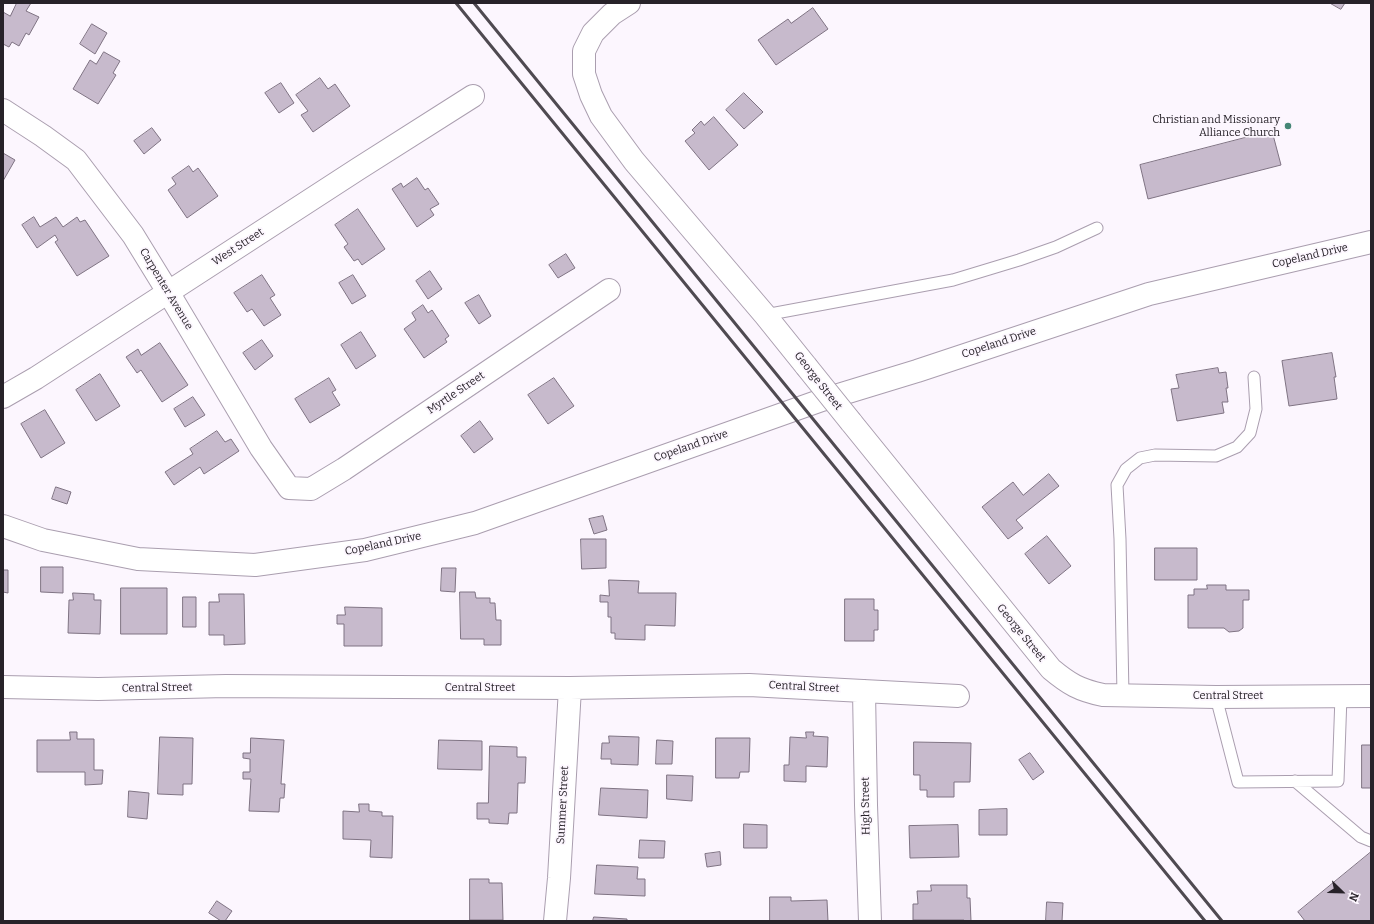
<!DOCTYPE html>
<html>
<head>
<meta charset="utf-8">
<style>
	body { margin:0 }
	#map { position:relative; width:1374px; height:924px; overflow:hidden; background:#fcf6fe; font-family:Bitter,serif }
	canvas { display:block }
	.frame { position:absolute; inset:0; border:4px solid #272229; pointer-events:none }
	.north { position:absolute; left:1322px; top:872px; width:40px; height:40px; -webkit-text-stroke:3px #fcf6fe; paint-order:stroke; rotate:113deg; font-size:11px; font-weight:700; line-height:16px; text-align:center; color:#272229 }
	.north::after { content:''; display:block; margin:auto; width:14px; height:18px; background:#272229; clip-path:polygon(50% 0,100% 100%,50% 72%,0 100%) }
</style>
</head>
<body>
<div id="map">
<canvas width="1374" height="924"></canvas>
<div class="frame"></div>
<div class="north">N</div>
</div>
<script>
const g = document.querySelector('canvas').getContext('2d');
g.lineJoin = 'round';
function fillPath(path, color) { g.fillStyle = color; g.fill(path, 'evenodd'); }
function strokePath(path, color, width, dash) { g.strokeStyle = color; g.lineWidth = width; g.lineCap = dash ? 'butt' : 'round'; g.setLineDash(dash || []); g.stroke(path); }
function label(font, color, halo, rows, align = 'center') {
  g.font = font + ' Bitter,serif'; g.lineWidth = 3.5; g.setLineDash([]); g.textBaseline = 'middle'; g.strokeStyle = halo; g.fillStyle = color; for (const [text, x, y, turn = 0] of rows) {
    g.save(); g.translate(x, y); g.rotate((+turn || 0) * Math.PI / 180); g.textAlign = isNaN(turn) ? turn : align; if (halo) g.strokeText(text, 0, 0); g.fillText(text, 0, 0); g.restore();
  }
}
const building = new Path2D(`
	M17,3h14l-5,8 13,6 -10,18 -3,-2 -7,13 -7,-4 -3,5 -6,-3v-32l7,4z
	M1330,3h15l-4,6z
	M813,8l15,21 -52,36 -18,-25 30,-21 3,4z
	M92,24l15,9 -12,21 -15,-10z
	M104,52l16,9 -7,12 3,2 -18,29 -25,-15 17,-29 6,4z
	M320,78l8,11 7,-5 15,22 -37,26 -12,-17 7,-4 -12,-16z
	M281,83l13,20 -15,10 -14,-20z
	M744,93l19,19 -19,17 -18,-19z
	M714,117l24,28 -29,25 -24,-29 10,-8 -3,-3 9,-9 3,4z
	M152,128l9,12 -17,14 -10,-13z
	M1272,131l9,34 -133,34 -8,-34z
	M3,153l12,7 -12,21z
	M189,166l4,6 5,-4 20,28 -31,22 -19,-28 8,-6 -4,-6z
	M417,178l8,12 3,-2 11,16 -9,5 4,6 -17,12 -25,-38 9,-6 2,4z
	M358,209l27,40 -23,16 -4,-6 -4,2 -10,-14 4,-3 -13,-19z
	M34,217l6,10 16,-10 7,10 14,-10 3,5 5,-2 24,36 -32,20 -22,-34 3,-2 -3,-5 -18,13 -15,-23z
	M566,254l9,14 -17,10 -9,-13z
	M430,271l12,18 -14,10 -12,-18z
	M262,275l13,20 -5,3 11,17 -17,11 -12,-17 -5,3 -13,-19z
	M353,275l13,21 -14,8 -13,-21z
	M479,295l12,21 -12,8 -14,-21z
	M423,305l5,8 4,-3 17,26 -4,3 2,3 -23,16 -20,-29 12,-9 -4,-7z
	M361,332l15,24 -20,13 -15,-24z
	M262,340l11,16 -18,14 -12,-17z
	M160,343l28,42 -26,17 -21,-32 -4,3 -11,-16 12,-8 3,6z
	M1332,353l4,24h-2l3,22 -48,7 -7,-45z
	M1218,368l1,5 7,-1 2,16h-2l2,14h-6l2,11 -47,8 -6,-32 8,-1 -3,-13z
	M100,374l20,32 -24,15 -20,-31z
	M329,378l7,12 -4,2 8,13 -30,18 -15,-24z
	M554,378l20,28 -26,18 -20,-29z
	M193,397l12,18 -20,12 -11,-18z
	M45,410l20,33 -24,15 -20,-34z
	M480,421l13,18 -19,14 -13,-17z
	M217,431l8,11 6,-3 8,12 -35,23 -4,-7 -26,18 -9,-13 28,-18 -3,-5z
	M1049,474l10,12 -43,34 7,8 -15,11 -26,-32 31,-25 10,13z
	M56,487l15,5 -4,12 -15,-5z
	M603,516l4,14 -13,4 -5,-15z
	M1047,536l24,30 -22,18 -24,-30z
	M581,539h25v29l-24,1z
	M1155,548h42v32h-42z
	M41,567h22v26l-22,-1z
	M442,568h14l-1,24 -14,-1z
	M3,570h5v23l-5,-1z
	M609,580l30,1 -1,12h38l-1,33 -30,-1v15l-30,-1v-6h-4v-16h-3v-15h-8v-7l9,1z
	M1207,585h19v5h23v10h-6v28l-4,3 -10,1 -5,-4h-36v-33h6v-6h13z
	M121,588h46v46h-46z
	M460,592h15l1,6h14v5h5l1,17h5v25h-17v-6h-23z
	M73,593l21,1v6h7l-1,34 -32,-1 1,-33h4z
	M219,594h25l1,50 -21,1v-10h-15v-33h10z
	M183,597h13v30h-13z
	M845,599h29v11h4v20h-4v11h-29z
	M345,607l37,1v38h-38v-22h-7v-9h8z
	M70,732h7v7h17v31h9l-1,14 -17,1v-13h-48v-32h33z
	M806,732h8l-1,4 15,1 -1,30 -21,-1v16l-22,-1v-16h5l1,-28 16,1z
	M609,736l30,1 -1,28 -27,-1v-5h-10l1,-16h7z
	M160,737l33,1 -1,46h-9v11l-25,-1z
	M251,738l33,2 -3,44h4l-1,14h-4l-1,14 -30,-1 2,-32h-8v-7h7v-13l-7,-1v-5h7z
	M716,738h34l-1,34h-9l-1,6h-23z
	M439,740l43,1v29l-44,-1z
	M657,740l16,1 -1,23h-16z
	M914,742l57,1 -1,39h-16v15h-27v-7h-7v-15h-6z
	M1362,745h9v43h-9z
	M490,746l27,1v10h9l-1,26h-7l-1,30h-8l-1,11 -19,-1v-4h-12v-16h11z
	M1030,753l14,19 -11,8 -14,-20z
	M667,775l26,1 -1,25 -25,-2z
	M601,788l47,2 -1,28 -48,-3z
	M129,791l20,2 -2,26 -19,-2z
	M359,804h10v7l13,1v4h11l-1,42 -22,-1 1,-17 -28,-1v-28l16,1z
	M1007,809v26h-28v-25z
	M744,824l23,1v23h-23z
	M958,825l1,32 -49,1 -1,-32z
	M640,840l25,1 -1,17h-25z
	M720,852l1,13 -14,2 -2,-13z
	M1371,852v69h-66l-7,-9z
	M597,865l41,2 -1,12h8v17l-50,-2z
	M470,879h19v4h13l1,37h-33z
	M931,885h36v13h3l1,23h-6l-1,-1h-51v-16h5l-1,-13h14z
	M770,897h21v4l36,-1 1,21h-58z
	M217,901l15,10 -7,10h-4l-12,-8z
	M1047,902l16,1 -1,18h-16z
	M594,917l33,2v2h-34z`);
fillPath(building, '#c7bacc');
strokePath(building, '#7f7383', 1);
const service = new Path2D(`
	M765,315l188,-35 66,-20 37,-13 41,-19
	M1123,695l-3,-156 -3,-54 9,-16 14,-11 15,-3 61,1 21,-9 13,-14 6,-24 -2,-32
	M1216,697l22,85 100,-1 3,-85
	M1295,781l66,56 10,4`);
const minor = new Path2D(`
	M629,3l-17,11 -19,19 -9,18v23l7,21 10,21 33,45 131,154 41,51
	M3,110l40,26 33,24 57,75 35,57 93,156 28,40 22,1 33,-20 265,-179
	M3,397l33,-19 322,-209 115,-73
	M851,422l200,247c18,15 28,21 52,26l113,2 155,-1
	M3,687l95,2 128,-3 344,2 179,-3 209,11
	M864,691l2,114 4,116
	M555,921l4,-43 11,-190`);
const secondary = new Path2D(`
	M3,526l40,14 95,19 117,6 110,-15 110,-27 347,-123 95,-29 232,-77 222,-52`);
strokePath(service, '#aa9eaf', 13);
strokePath(minor, '#aa9eaf', 24);
strokePath(secondary, '#aa9eaf', 24);
strokePath(service, '#fff', 11);
strokePath(minor, '#fff', 22);
strokePath(secondary, '#fff', 22);
strokePath(new Path2D(`
	M456,3l749,918
	M474,3l748,918`), '#4f4a51', 3);
const minorBridge = new Path2D(`
	M806,366l45,56`);
strokePath(minorBridge, '#aa9eaf', 24, []);
strokePath(minorBridge, '#fff', 22);
for (const [x, y, r, color] of [
	[1288,126,4,"#448575"]
]) { const dot = new Path2D(); dot.arc(x, y, r, 0, 2 * Math.PI); g.fillStyle = color; g.fill(dot); strokePath(dot, '#fcf6fe', 1.5); }
label('11px', '#272229', '#fcf6fe', [
	["Christian and Missionary",1280,120],
	["Alliance Church",1280,133]
], 'right');
label('11px', '#272229', '#fcf6fe', [
	["West Street",238,247,-33],
	["Copeland Drive",1310,256,-13],
	["Carpenter Avenue",166,289,59],
	["Copeland Drive",999,343,-18],
	["George Street",818,381,52],
	["Myrtle Street",456,393,-34],
	["Copeland Drive",691,446,-19],
	["Copeland Drive",383,544,-12],
	["George Street",1021,633,51],
	["Central Street",804,687,3],
	["Central Street",157,688,-1],
	["Central Street",480,688],
	["Central Street",1228,696],
	["Summer Street",563,805,-87],
	["High Street",866,806,-91]
]);
</script>
</body>
</html>
